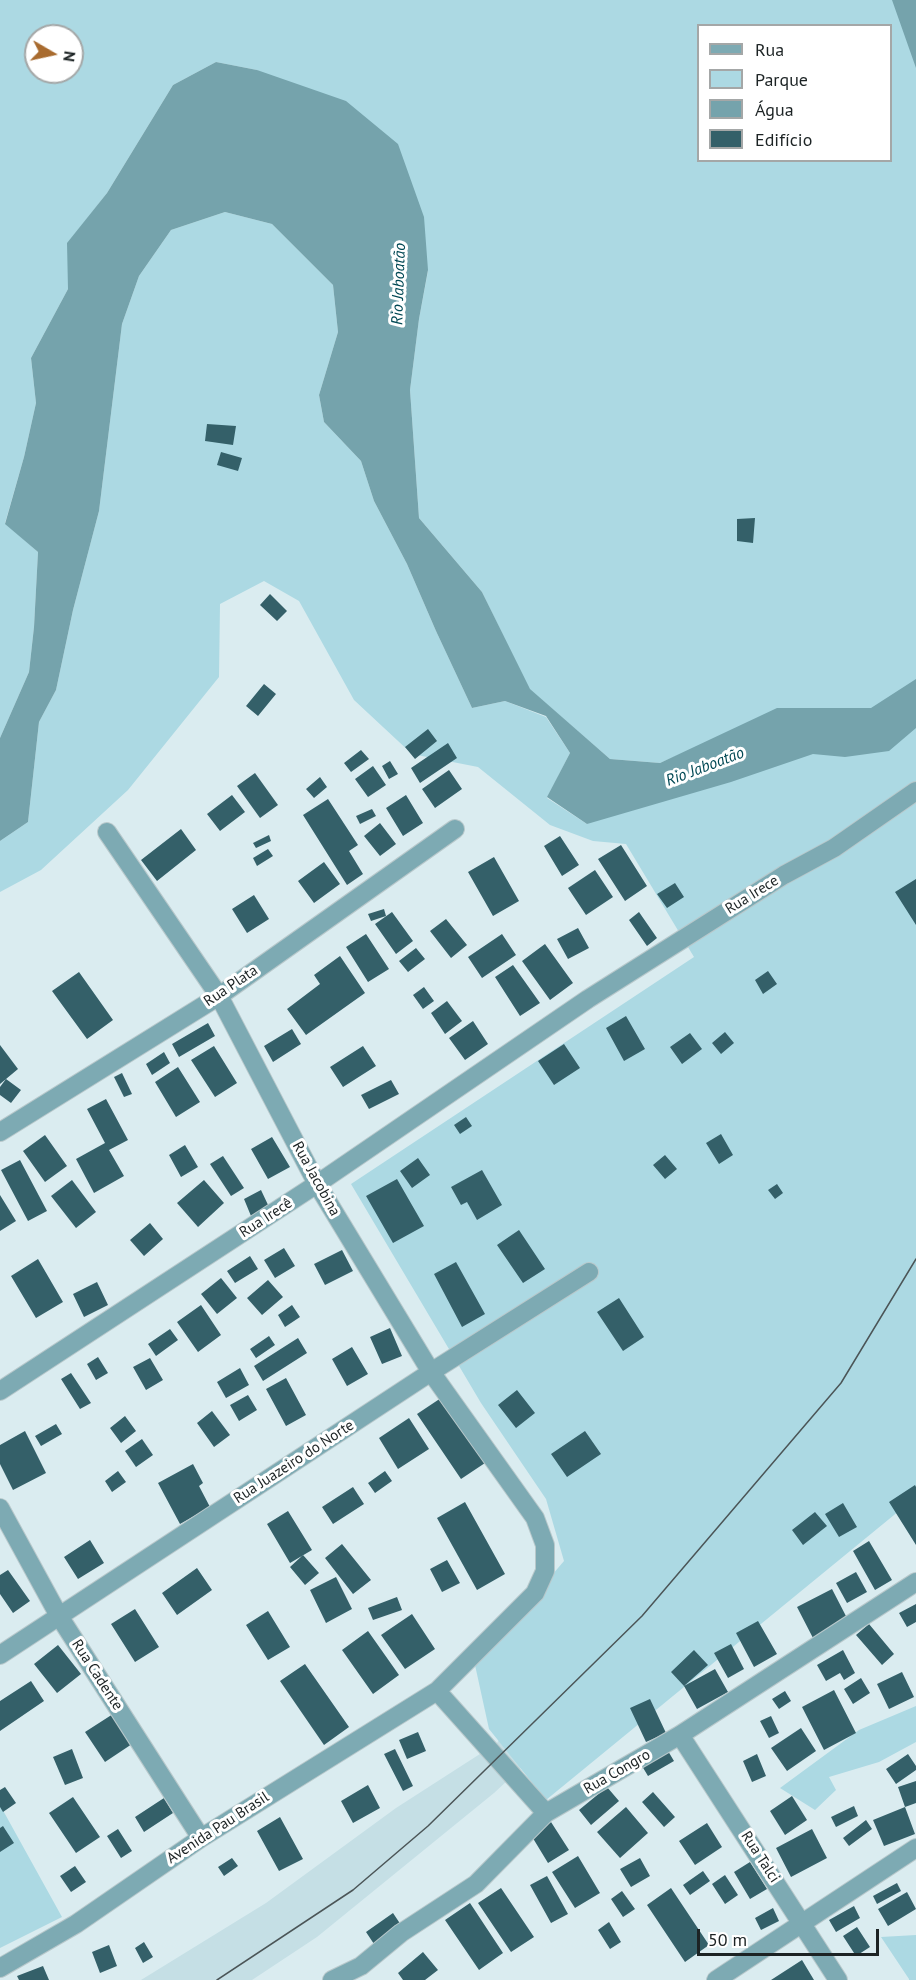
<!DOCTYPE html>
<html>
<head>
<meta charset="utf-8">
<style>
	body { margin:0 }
	#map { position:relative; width:916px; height:1980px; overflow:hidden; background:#daecf0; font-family:"PT Sans",sans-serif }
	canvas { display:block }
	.legend { position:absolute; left:697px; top:24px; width:195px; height:138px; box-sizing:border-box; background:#fff; border:2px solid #a4a7a7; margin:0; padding:8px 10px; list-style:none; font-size:18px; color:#1c2324 }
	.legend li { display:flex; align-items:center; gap:12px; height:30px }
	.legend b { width:30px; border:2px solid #a4a7a7 }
	.north { position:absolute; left:24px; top:24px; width:60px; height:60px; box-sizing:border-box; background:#fff; border:2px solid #a4a7a7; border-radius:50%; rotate:99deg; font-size:16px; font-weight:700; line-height:24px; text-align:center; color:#1c2324 }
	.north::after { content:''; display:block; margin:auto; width:21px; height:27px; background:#a86b2f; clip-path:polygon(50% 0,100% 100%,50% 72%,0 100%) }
	.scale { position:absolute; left:697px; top:1929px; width:182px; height:27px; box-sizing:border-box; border:3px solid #1c2324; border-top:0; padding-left:8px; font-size:18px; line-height:21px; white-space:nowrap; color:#1c2324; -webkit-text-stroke:4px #fff; paint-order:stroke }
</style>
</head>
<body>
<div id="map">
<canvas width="916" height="1980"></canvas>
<ul class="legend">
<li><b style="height:8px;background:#7daab3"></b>Rua</li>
<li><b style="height:16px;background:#acd9e3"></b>Parque</li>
<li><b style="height:16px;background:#75a3ac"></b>Água</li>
<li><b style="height:16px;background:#346069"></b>Edifício</li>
</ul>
<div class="north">N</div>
<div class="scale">50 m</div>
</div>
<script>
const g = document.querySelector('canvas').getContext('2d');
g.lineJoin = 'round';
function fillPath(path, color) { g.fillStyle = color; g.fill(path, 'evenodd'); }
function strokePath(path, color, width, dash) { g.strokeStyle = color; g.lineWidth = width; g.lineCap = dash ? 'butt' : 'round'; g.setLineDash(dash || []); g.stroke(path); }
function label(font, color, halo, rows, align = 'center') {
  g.font = font + ' "PT Sans",sans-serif'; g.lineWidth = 6; g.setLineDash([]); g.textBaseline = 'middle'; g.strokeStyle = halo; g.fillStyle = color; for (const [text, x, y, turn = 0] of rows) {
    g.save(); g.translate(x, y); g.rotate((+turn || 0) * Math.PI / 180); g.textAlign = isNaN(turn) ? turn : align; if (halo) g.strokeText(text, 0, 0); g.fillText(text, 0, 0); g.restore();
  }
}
fillPath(new Path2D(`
	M536,1688l26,42 -68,63 -177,144 -65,43h-111l125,-77 130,-95 101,-65z`), '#c5dfe5');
fillPath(new Path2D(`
	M0,0h916v1497l-370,303 -57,-71 -14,-64 89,-104 -18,-62 -65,-96 -130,-219 343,-227 -68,-113 -33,-3 -43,-16 -72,-58 -66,-13 -58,-54 -55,-99 -35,-20 -44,23 -1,73 -91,113 -87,80 -41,22v-51l28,-19 11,-100 17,-32 17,-80 26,-99 23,-187 17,-48 32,-46 54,-18 47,12 61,61 5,47 -19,63 5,27 37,39 13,40 33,63 29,67 36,77 33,-7 41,16 24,36 -23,45 40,26 114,-79 -41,18 -50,-4 -81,-70 -47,-97 -63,-74 -9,-128 9,-71 9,-48 -171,-201 -41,-8 -43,23 -66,108 -39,50v46l-37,69 5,45 -12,54 -19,66 33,29 -4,75 -5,45 -29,66zM698,26h192v134h-192zM36,36h36v36h-36z
	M916,1706v36l-37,20 -50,15 7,13 -21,20 -35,-22 79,-58z
	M0,1805l62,112 -62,31z
	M916,1935v45h-7v-1l-28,-42z`), '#acd9e3');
fillPath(new Path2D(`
	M892,0h24v68z
	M216,62l41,8 89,31 52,43 26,73 4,53 -9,49 -9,71 9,128 63,74 48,97 80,70 50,4 117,-55h94l45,-29v49l-27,23 -44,6 -32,-3 -82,28 -144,42 -40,-27 23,-44 -24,-37 -41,-15 -33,7 -36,-77 -29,-67 -33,-63 -13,-40 -37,-39 -5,-27 19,-63 -5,-47 -61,-61 -47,-12 -54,18 -32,46 -17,48 -23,187 -26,99 -17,80 -17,32 -11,100 -28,19v-103l29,-66 5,-45 4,-75 -33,-28 19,-67 12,-54 -5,-45 37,-69 -1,-46 40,-50 66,-108z`), '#75a3ac');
fillPath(new Path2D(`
	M207,424l29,2 -3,19 -28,-4z
	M221,452l21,6 -4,13 -21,-6z
	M755,518l-2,25 -16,-2v-22z
	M270,594l17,17 -10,10 -17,-16z
	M264,684l12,10 -18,22 -12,-10z
	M428,729l9,12 -22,18 -10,-12z
	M448,743l9,15 -37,25 -9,-15z
	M361,750l8,9 -18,13 -7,-9z
	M390,761l8,13 -9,5 -7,-13z
	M373,766l13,19 -18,12 -13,-18z
	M449,770l13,19 -27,19 -13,-19z
	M255,773l23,32 -18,13 -23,-32z
	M320,777l7,10 -13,11 -8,-9z
	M232,795l13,17 -25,19 -13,-17z
	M406,795l17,28 -20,13 -17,-28z
	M328,799l30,46 -9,6 14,23 -16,11 -44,-70z
	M372,809l4,7 -16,8 -4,-8z
	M380,823l16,21 -16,12 -16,-20z
	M181,829l15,21 -39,31 -16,-21z
	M269,835l2,6 -15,7 -3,-5z
	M560,836l19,29 -17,11 -18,-30z
	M621,845l26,41 -22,15 -27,-42z
	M268,849l5,7 -16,10 -4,-8z
	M494,857l25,44 -26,15 -25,-44z
	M324,862l16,22 -26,19 -16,-22z
	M595,870l18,27 -27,18 -18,-27z
	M916,879v46l-21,-33z
	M675,883l9,14 -17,11 -10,-14z
	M254,895l15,24 -22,14 -15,-24z
	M384,909l2,7 -15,5 -3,-7z
	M392,912l21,29 -17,13 -21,-30z
	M639,912l18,26 -10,8 -18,-26z
	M446,919l21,26 -16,13 -21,-27z
	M578,928l11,20 -21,11 -11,-20z
	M366,934l23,35 -21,13 -22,-35z
	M502,934l14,21 -34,23 -14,-21z
	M545,944l28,39 -23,17 -28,-39z
	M416,948l9,11 -17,13 -9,-11z
	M340,956l25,37 -59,42 -19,-26 33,-25 -6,-9z
	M513,965l27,38 -20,13 -25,-39z
	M768,971l9,13 -14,10 -8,-14z
	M79,972l34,48 -26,19 -35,-48z
	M424,987l10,14 -11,8 -10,-14z
	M447,1001l15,20 -17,13 -14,-21z
	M626,1016l19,33 -21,12 -18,-33z
	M473,1021l15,23 -23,16 -16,-22z
	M208,1023l7,13 -36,21 -7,-13z
	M292,1029l9,15 -28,18 -9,-16z
	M725,1032l9,11 -13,11 -9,-11z
	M690,1033l12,16 -20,15 -12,-17z
	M564,1044l16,24 -26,17 -16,-24z
	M0,1045l18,24 -12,10 15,11 -10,13 -11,-8v-8l6,-8 -6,5z
	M214,1046l23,37 -22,14 -24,-37z
	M363,1046l13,20 -33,21 -13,-20z
	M164,1052l6,11 -18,12 -6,-11z
	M178,1067l22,35 -24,15 -21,-35z
	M122,1073l10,21 -8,3 -10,-20z
	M391,1080l8,14 -30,15 -8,-14z
	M106,1099l22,41 -19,10 15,26 -30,17 -18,-34 29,-16 -18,-34z
	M466,1117l6,9 -12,8 -6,-9z
	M721,1134l12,21 -14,9 -13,-21z
	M45,1135l22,31 -22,16 -22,-31z
	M272,1137l18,30 -22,12 -17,-30z
	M185,1145l13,22 -17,10 -12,-22z
	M665,1155l12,14 -12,10 -12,-14z
	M223,1156l21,32 -13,8 -21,-32z
	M418,1158l12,17 -18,13 -12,-17z
	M20,1160l27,51 -19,10 -27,-51z
	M482,1170l20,35 -25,15 -10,-18 -6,3 -10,-18z
	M397,1179l27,47 -31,17 -27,-47z
	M72,1180l24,32 -20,16 -25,-32z
	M204,1180l20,23 -26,24 -21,-24z
	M777,1184l6,9 -8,6 -7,-9z
	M261,1190l8,17 -18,9 -7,-17z
	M0,1195l16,26 -16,10z
	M150,1223l13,16 -19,17 -14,-16z
	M519,1230l26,39 -22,14 -26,-38z
	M284,1248l11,18 -20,12 -11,-18z
	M342,1250l11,21 -28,14 -11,-21z
	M250,1256l8,13 -23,14 -8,-12z
	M38,1259l25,43 -27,16 -25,-42z
	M456,1262l29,52 -23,13 -28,-53z
	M221,1278l16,20 -20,16 -16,-20z
	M268,1280l15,17 -21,18 -15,-17z
	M97,1282l11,23 -24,12 -11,-23z
	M619,1298l25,39 -21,14 -26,-39z
	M201,1305l20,30 -23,17 -21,-30z
	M292,1305l8,12 -15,10 -7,-12z
	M390,1328l12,28 -20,8 -12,-27z
	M170,1329l8,11 -22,16 -8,-12z
	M269,1336l6,9 -19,13 -6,-9z
	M298,1338l9,15 -44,28 -9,-15z
	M352,1347l16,27 -21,12 -15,-27z
	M98,1357l10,16 -12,7 -9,-16z
	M150,1358l13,22 -17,10 -13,-23z
	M240,1368l9,17 -23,13 -9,-16z
	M71,1373l20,30 -11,6 -19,-30z
	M286,1378l20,37 -20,11 -20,-37z
	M517,1390l18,23 -19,15 -18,-23z
	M248,1395l9,15 -18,11 -9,-16z
	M441,1398l44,65 -24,16 -44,-65z
	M212,1411l18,24 -16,12 -17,-24z
	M125,1416l11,15 -15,12 -11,-15z
	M409,1418l20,31 -31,20 -19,-31z
	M56,1424l6,10 -21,12 -6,-10z
	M25,1431l21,42 -33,17 -13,-26v-19z
	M585,1431l16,23 -34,23 -16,-23z
	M142,1439l11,16 -17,12 -11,-16z
	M193,1464l10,19 -4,3 11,21 -30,17 -22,-41z
	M118,1471l8,11 -14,10 -7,-11z
	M385,1471l7,10 -17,12 -7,-10z
	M915,1485l1,2v58l-27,-43z
	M353,1487l11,17 -31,20 -11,-17z
	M465,1502l40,72 -28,16 -40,-72z
	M843,1503l14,24 -18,10 -14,-23z
	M288,1511l24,39 -22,13 -23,-39z
	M815,1512l12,14 -24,19 -11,-15z
	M90,1540l14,23 -26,16 -14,-22z
	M869,1541l23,39 -17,10 -22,-39z
	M342,1544l29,36 -18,14 -28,-36z
	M303,1555l16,18 -14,12 -15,-18z
	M447,1560l13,23 -18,9 -12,-23z
	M197,1568l15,22 -35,25 -15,-22z
	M8,1570l22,31 -17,12 -13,-19v-19z
	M856,1572l11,20 -20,11 -11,-20z
	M336,1577l16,32 -26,14 -16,-33z
	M832,1589l16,31 -35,18 -16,-31z
	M397,1597l5,13 -29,10 -5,-12z
	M916,1604v18l-9,5 -8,-14z
	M135,1609l24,38 -24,15 -24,-38z
	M268,1611l22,36 -22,13 -22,-35z
	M412,1614l23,35 -30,20 -24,-34z
	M758,1621l19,33 -23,13 -18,-34z
	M869,1624l25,30 -12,11 -26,-30z
	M368,1631l31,44 -26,19 -31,-44z
	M731,1644l13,25 -16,9 -14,-25z
	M58,1645l23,29 -24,19 -23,-29z
	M694,1650l14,15 -24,21 31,-17 13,23 -31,17 -13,-23 -13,-14z
	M843,1650l12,23 -11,7 -4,-7 -14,8 -9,-16z
	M305,1664l44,63 -25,18 -44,-64z
	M902,1672l12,25 -25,12 -12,-25z
	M861,1678l9,15 -17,11 -9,-15z
	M31,1681l13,20 -44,30v-30z
	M834,1690l22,43 -32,17 -22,-43z
	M785,1691l6,10 -12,8 -7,-10z
	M650,1699l16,34 -20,9 -16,-34z
	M113,1714l19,30 -27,18 -20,-30z
	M771,1716l8,17 -10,5 -9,-17z
	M801,1728l15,23 -29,20 -16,-23z
	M418,1732l8,19 -19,8 -8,-19z
	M72,1749l11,29 -18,7 -12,-28z
	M395,1749l18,37 -10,5 -19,-37z
	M668,1751l6,10 -26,15 -6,-10z
	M757,1754l9,22 -14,6 -9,-21z
	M908,1754l8,12v4l-20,14 -10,-15z
	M916,1781v22l-11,4 -7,-20z
	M368,1785l12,23 -27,15 -12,-22z
	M5,1787l11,16 -13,9 -3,-5v-17z
	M607,1787l12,14 -28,24 -12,-15z
	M653,1792l22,25 -11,10 -22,-25z
	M792,1796l15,24 -22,15 -15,-24z
	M73,1797l27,40 -24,16 -27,-40z
	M164,1798l9,15 -29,19 -9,-15z
	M854,1806l4,10 -22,11 -5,-10z
	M626,1807l22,26 -28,25 -23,-26z
	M905,1807l10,27 -31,12 -11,-26z
	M280,1817l23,42 -24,12 -22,-40z
	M866,1820l6,9 -23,17 -6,-8z
	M551,1822l18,28 -21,13 -17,-28z
	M707,1823l15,24 -27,18 -16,-24z
	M3,1826l11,17 -14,9v-24z
	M118,1829l14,22 -11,7 -14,-22z
	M812,1829l15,29 -36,19 -15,-29z
	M578,1856l22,37 -25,15 -23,-36z
	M232,1858l6,8 -14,10 -6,-9z
	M640,1858l10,18 -19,11 -11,-18z
	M750,1862l17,27 -17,10 -16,-27z
	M75,1866l11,16 -15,10 -11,-16z
	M703,1871l7,10 -20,14 -7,-10z
	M725,1875l13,20 -13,9 -13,-20z
	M547,1876l21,38 -17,9 -21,-38z
	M897,1883l4,8 -24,13 -4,-8z
	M501,1888l33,49 -23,15 -33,-49z
	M671,1888l38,57 -24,17 -38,-57z
	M622,1891l13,18 -12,8 -12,-18z
	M907,1892l9,17 -28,17 -10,-17z
	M470,1903l33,50 -24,17 -34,-50z
	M854,1906l6,12 -24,14 -7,-12z
	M773,1908l6,13 -18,9 -6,-12z
	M393,1913l8,12 -27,19 -8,-12z
	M609,1922l12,20 -11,7 -12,-19z
	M857,1927l13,20 -14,9 -13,-20z
	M144,1942l9,15 -10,6 -8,-15z
	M109,1945l8,21 -17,7 -8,-21z
	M423,1952l15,18 -13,10h-22l-5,-7z
	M802,1960l12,20h-43z
	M43,1966l6,14h-30l-2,-4z`), '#346069');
const street = new Path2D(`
	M0,1132l219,-136 236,-167
	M0,1391l317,-207 271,-185 196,-124 50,-27 82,-57
	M0,1508l59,108 142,222
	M0,1655l431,-283 158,-100
	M437,1691l109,122
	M680,1735l158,245
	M0,1968l76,-44 125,-86 236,-147 98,-98 10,-22v-26l-10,-27 -104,-146 -114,-188 -98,-188 -112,-164
	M332,1980l29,-14 40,-33 75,-49 70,-71 134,-78 236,-153
	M716,1980l200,-132`);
strokePath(street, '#b8c8cb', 20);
strokePath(street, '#7daab3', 18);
strokePath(new Path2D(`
	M217,1980l136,-90 75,-64 214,-210 199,-233 75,-124`), '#4b5557', 1.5);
label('15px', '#1c2324', '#fff', [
	["Rua Irece",752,895,-32],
	["Rua Plata",231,986,-34],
	["Rua Jacobina",316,1179,61],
	["Rua Irecê",266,1218,-33],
	["Rua Juazeiro do Norte",294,1462,-33],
	["Rua Cadente",97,1675,57],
	["Rua Congro",617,1772,-30],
	["Avenida Pau Brasil",218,1828,-33],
	["Rua Talci",760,1857,57]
]);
label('italic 16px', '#004854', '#fff', [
	["Rio Jaboatão",399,284,-88],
	["Rio Jaboatão",705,767,-21]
]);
</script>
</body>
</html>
